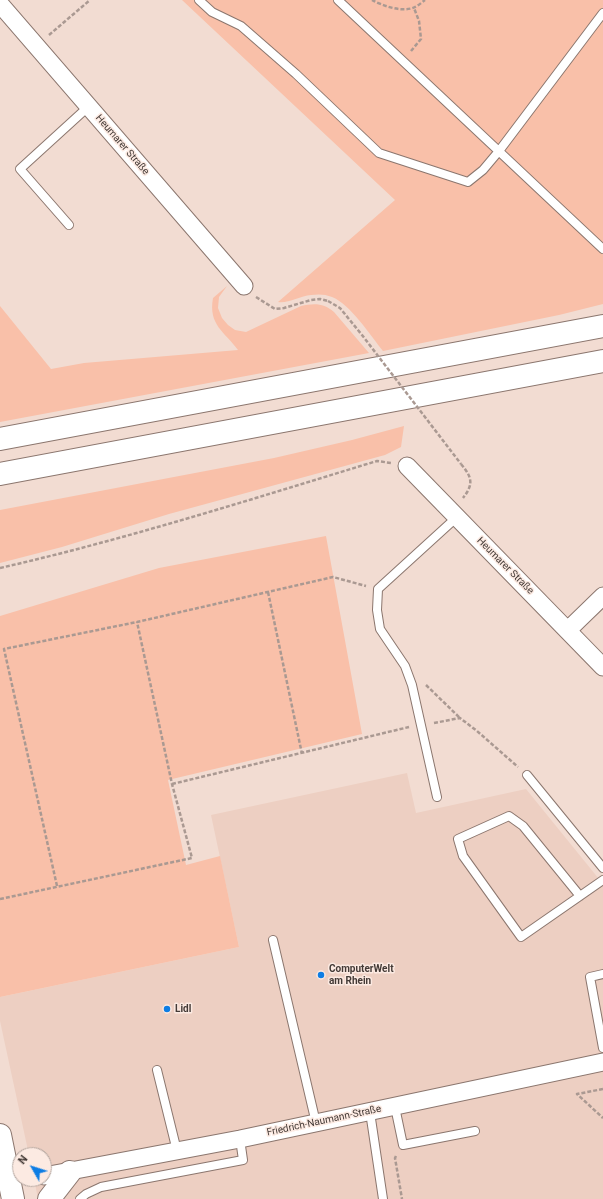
<!DOCTYPE html>
<html>
<head>
<meta charset="utf-8">
<style>
	body { margin:0 }
	#map { position:relative; width:603px; height:1199px; overflow:hidden; background:#f2dcd2; font-family:Roboto,sans-serif }
	canvas { display:block }
	.north { position:absolute; left:12px; top:1147px; width:40px; height:40px; box-sizing:border-box; background:#fceae2; border:1px solid #b2a49d; border-radius:50%; rotate:309deg; font-size:11px; font-weight:700; line-height:16px; text-align:center; color:#433a36 }
	.north::after { content:''; display:block; margin:auto; width:14px; height:18px; background:#0d7de4; clip-path:polygon(50% 0,100% 100%,50% 72%,0 100%) }
</style>
</head>
<body>
<div id="map">
<canvas width="603" height="1199"></canvas>
<div class="north">N</div>
</div>
<script>
const g = document.querySelector('canvas').getContext('2d');
g.lineJoin = 'round';
function fillPath(path, color) { g.fillStyle = color; g.fill(path, 'evenodd'); }
function strokePath(path, color, width, dash) { g.strokeStyle = color; g.lineWidth = width; g.lineCap = dash ? 'butt' : 'round'; g.setLineDash(dash || []); g.stroke(path); }
function label(font, color, halo, rows, align = 'center') {
  g.font = font + ' Roboto,sans-serif'; g.lineWidth = 3; g.setLineDash([]); g.textBaseline = 'middle'; g.strokeStyle = halo; g.fillStyle = color; for (const [text, x, y, turn = 0] of rows) {
    g.save(); g.translate(x, y); g.rotate((+turn || 0) * Math.PI / 180); g.textAlign = isNaN(turn) ? turn : align; if (halo) g.strokeText(text, 0, 0); g.fillText(text, 0, 0); g.restore();
  }
}
fillPath(new Path2D(`
	M407,773l9,40 110,-24 77,95v315h-565l-4,-20h10v-24h-15l-29,-134v-24l239,-50 -28,-132z`), '#edcfc2');
fillPath(new Path2D(`
	M182,0h421v304l-44,11 -176,36c-12,-15 -33,-47 -51,-54 -7,-3 -14,-3 -21,-2 -11,1 -24,9 -33,7l117,-102z
	M227,286l-8,11 -1,11 4,10 6,7 7,5 11,2 55,-26c13,-3 23,-3 33,6l35,41 -369,69v-116l51,63 33,-6 154,-13c-13,-18 -30,-25 -25,-52z
	M404,426l-3,21 -16,8 -216,59 -107,33 -62,16v-53l274,-52 78,-18z
	M326,536l36,198 -194,46 18,85 34,-9 19,91 -239,50v-381l159,-48z`), '#f9c0a9');
const service = new Path2D(`
	M199,0l13,12 29,14 55,48 83,79 89,29 15,-12 16,-19 104,-138
	M338,0l265,249
	M69,225l-49,-56 68,-62
	M527,775l76,93
	M437,797l-25,-112 -7,-19 -25,-37 -3,-19 1,-21 79,-72
	M580,896l-57,-70 -14,-10 -51,23 5,17 58,81 82,-57
	M273,940l43,183
	M603,974l-13,3 13,71
	M157,1070l20,81
	M395,1107l8,38 72,-14
	M370,1112l13,87
	M80,1199l6,-5 15,-7 142,-27 -3,-21`);
const minor = new Path2D(`
	M0,4l244,282
	M407,466l196,201
	M568,630l35,-34
	M44,1176l196,-37 363,-77`);
const secondary = new Path2D(`
	M0,1135l13,64
	M49,1199l21,-27`);
const motorway = new Path2D(`
	M0,439l603,-113
	M0,474l603,-113`);
strokePath(service, '#8b766e', 10);
strokePath(minor, '#8b766e', 19);
strokePath(secondary, '#8b766e', 24);
strokePath(motorway, '#8b766e', 24);
strokePath(new Path2D(`
	M372,0c11,6 31,13 43,7 3,-1 7,-5 10,-7
	M49,35l41,-35
	M411,51l10,-12 -2,-18 -5,-13
	M256,297l19,12 9,-1 27,-8 9,-1 8,2
	M461,464c11,13 13,20 2,34
	M0,568c127,-29 252,-69 377,-107l14,2
	M268,592l34,162
	M426,685l34,33
	M434,723l26,-5 17,13 41,36
	M172,784l237,-57
	M57,886l-53,-237 133,-27 196,-45 33,9
	M0,899l192,-41 -20,-74 -35,-162
	M603,1089l-26,5 26,24
	M396,1156l-1,2 7,41`), '#aa9992', 2.5, [4, 2]);
strokePath(service, '#fff', 8);
strokePath(minor, '#fff', 17);
strokePath(secondary, '#fff', 22);
strokePath(motorway, '#fff', 22);
strokePath(new Path2D(`
	M328,301l12,7 22,27 99,129`), '#aa9992', 2.5, [4, 2]);
for (const [x, y, r, color] of [
	[321,975,4,"#0d7de4"],
	[167,1009,4,"#0d7de4"]
]) { const dot = new Path2D(); dot.arc(x, y, r, 0, 2 * Math.PI); g.fillStyle = color; g.fill(dot); strokePath(dot, '#fceae2', 1.5); }
label('10px', '#433a36', '#fceae2', [
	["Heumarer Straße",122,145,49],
	["Heumarer Straße",505,566,45],
	["Friedrich-Naumann-Straße",324,1121,-12]
]);
label('bold 10px', '#433a36', '#fceae2', [
	["ComputerWelt",329,969],
	["am Rhein",329,981],
	["Lidl",175,1009]
], 'left');
</script>
</body>
</html>
